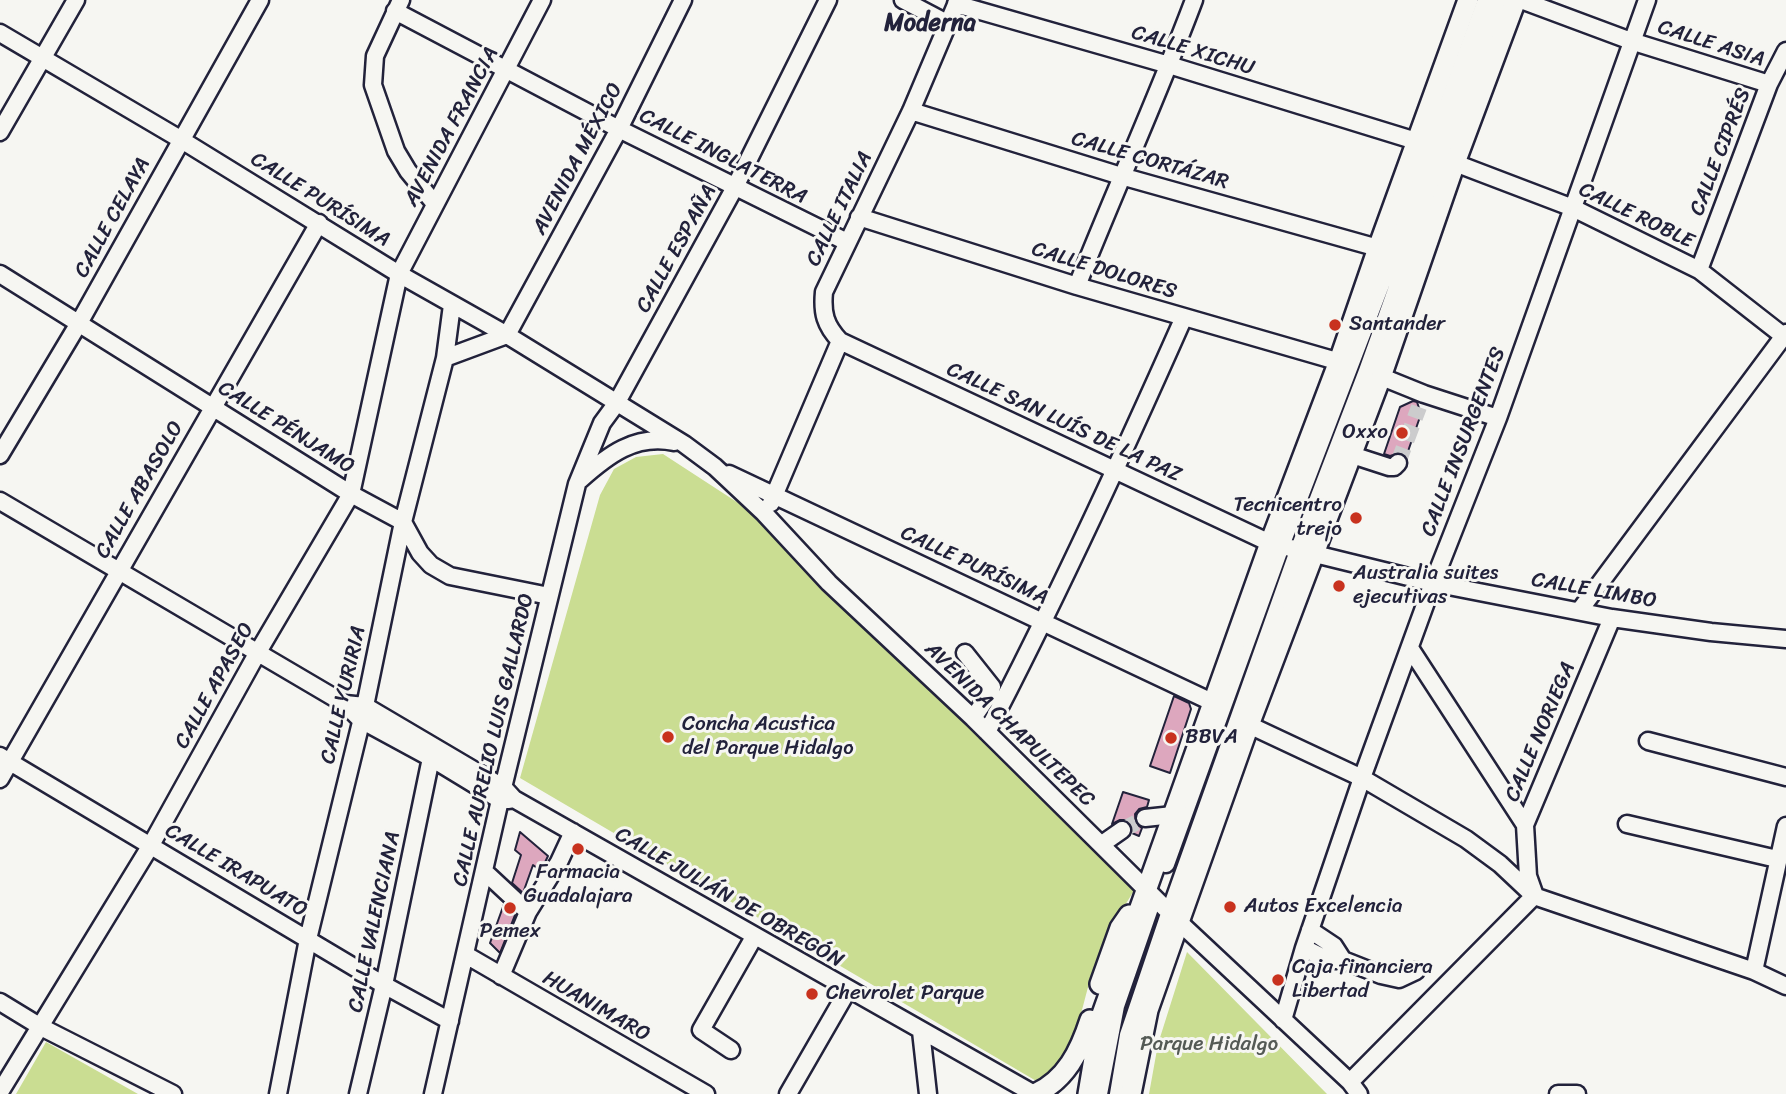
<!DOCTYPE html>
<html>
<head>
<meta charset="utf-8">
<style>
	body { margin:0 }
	canvas { display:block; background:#f6f6f2 }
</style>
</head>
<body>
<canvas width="1786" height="1094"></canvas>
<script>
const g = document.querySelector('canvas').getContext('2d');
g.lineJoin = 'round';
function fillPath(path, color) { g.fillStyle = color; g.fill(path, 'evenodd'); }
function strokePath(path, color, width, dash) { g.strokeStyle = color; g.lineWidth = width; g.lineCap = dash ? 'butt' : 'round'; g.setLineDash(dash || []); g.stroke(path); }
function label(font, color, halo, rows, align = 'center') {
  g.font = font + ' Sriracha,sans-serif'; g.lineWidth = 6; g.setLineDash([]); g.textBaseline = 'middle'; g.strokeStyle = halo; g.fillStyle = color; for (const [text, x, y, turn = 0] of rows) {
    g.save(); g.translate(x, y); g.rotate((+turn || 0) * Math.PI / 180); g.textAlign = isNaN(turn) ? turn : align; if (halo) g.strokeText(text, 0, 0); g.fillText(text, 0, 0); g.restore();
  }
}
fillPath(new Path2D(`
	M663,454l83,54 83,75 306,306c-14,23 -31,47 -39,72 -17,48 -15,88 -58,121l-518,-304 80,-283 14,-26 22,-12z
	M1187,952l140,142h-178l9,-50z
	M46,1042l92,52h-122z`), '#cadd92');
const building = new Path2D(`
	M1413,401l4,1 4,12 -15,43 -6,-4 -10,3 -6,-2 16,-47z
	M1174,696l15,7 2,6 -21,64 -20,-7z
	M1123,792l26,8 -2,7 -8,2 -4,5 1,10 6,4 -3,8 -7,-3 -1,-8 -5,-5h-6l-8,4z
	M520,832l28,24 -7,15 -8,-6 -10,28 -11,-10 9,-28 -6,-5z
	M504,904l11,11 -15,38 -10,-10z`);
fillPath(building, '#dda7be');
strokePath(building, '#22223b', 2);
strokePath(new Path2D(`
	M1398,463l21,-56
	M1122,830l23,-12`), '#cccccd', 16, [16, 8]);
const minor = new Path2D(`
	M401,0l-26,56 -2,29 23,66 12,20 27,33
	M903,0l44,23
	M958,0l-47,111 -87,181c-2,21 1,33 16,49l430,202 163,40 179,35 99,14 75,7
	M1521,0l110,41 138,43
	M956,4l213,61 247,76
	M395,11l224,118 228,113
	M0,33l180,106 219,135 108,61 177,109 31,23 49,46 65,70 144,135 206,204 171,160 9,12
	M911,111l210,65 257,72
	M0,132l76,-132
	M1455,163l118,45 126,62 87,68
	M859,217l218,69 270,78
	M1699,270l70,-186 17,-33
	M0,274l351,220 52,28 17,31 11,12 19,11 99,20
	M1077,286c38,-96 81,-190 117,-286
	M445,358l62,-23 112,-206 64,-129
	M1372,373l52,21 74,24
	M0,455l79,-132 181,-323
	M1352,455l37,12h5l4,-4
	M729,474l485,229
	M580,480c28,-25 55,-46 94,-38
	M0,501l345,203 16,16 70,38 69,42h9
	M771,503l69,-162
	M1580,610l206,-277
	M1410,648l115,177
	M965,653l27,34 -3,8 -16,23
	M345,704l20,2 139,82 10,11 520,295
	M1249,725l113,53 104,61 34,25 34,32 220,75 32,15
	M987,732c71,-136 135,-275 197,-415
	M1648,741l138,36
	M0,756l384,229 66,36
	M0,779l319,-556
	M1145,818l28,-3
	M1627,824l150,35
	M1102,844l20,-14
	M1166,864l115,-318 109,-285 96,-261
	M485,872l43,40
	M1534,893l-6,-17 -3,-51 87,-207
	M1304,948l24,12h15l-9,-14 -24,-16
	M466,955l240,139
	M1343,960l38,15 18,4 17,-8
	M1754,971l32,-145
	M501,976l27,-64 31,-50 14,-30
	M0,1002l41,25 132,67
	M1283,1020l21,-72 58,-170 71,-195 65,-165 149,-418
	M921,1031l7,63
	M731,1050l-30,-20 53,-93
	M1350,1082l184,-186
	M0,1092l151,-247 107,-193 93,-158 48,-220 143,-274
	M278,1094l30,-155 57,-233 38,-184 42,-164 7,-53
	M358,1094l26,-109 47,-227
	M433,1094l67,-294 77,-316 25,-61 14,-19 119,-217 93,-187
	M788,1094l60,-104
	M1099,1094l17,-88 34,-98
	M1118,1094l10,-59 42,-124 128,-360 69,-180 133,-371
	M1558,1094h19`);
const major = new Path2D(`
	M1100,984l20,-56 9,-13
	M1035,1094c31,-14 45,-43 55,-74
	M1088,1094l13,-77 169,-474 69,-182 39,-113 90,-248
	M1131,1094l17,-84 31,-88 70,-197 132,-348 74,-214 61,-163`);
strokePath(minor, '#22223b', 21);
strokePath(major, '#22223b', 24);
strokePath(minor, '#f6f6f2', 16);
strokePath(major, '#f6f6f2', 19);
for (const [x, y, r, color] of [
	[1335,325,7,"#c8321e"],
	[1402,433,7,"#c8321e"],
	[1356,518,7,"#c8321e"],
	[1339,586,7,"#c8321e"],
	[668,737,7,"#c8321e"],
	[1171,738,7,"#c8321e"],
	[578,849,7,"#c8321e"],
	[1230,907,7,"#c8321e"],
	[510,908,7,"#c8321e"],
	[1278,980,7,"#c8321e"],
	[812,994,7,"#c8321e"]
]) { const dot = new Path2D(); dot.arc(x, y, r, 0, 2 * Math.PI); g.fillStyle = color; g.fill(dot); strokePath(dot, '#f6f6f2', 2.5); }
label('21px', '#22223b', '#f6f6f2', [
	["CALLE ASIA",1711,44,18],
	["CALLE XICHU",1193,51,17],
	["AVENIDA FRANCIA",452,127,-62],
	["CALLE CIPRÉS",1721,152,-69],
	["CALLE INGLATERRA",723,157,27],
	["AVENIDA MÉXICO",578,159,-62],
	["CALLE CORTÁZAR",1150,161,16],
	["CALLE PURÍSIMA",320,200,32],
	["CALLE ITALIA",840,209,-64],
	["CALLE ROBLE",1636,216,26],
	["CALLE CELAYA",113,218,-61],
	["CALLE ESPAÑA",677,249,-61],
	["CALLE DOLORES",1104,271,17],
	["CALLE SAN LUÍS DE LA PAZ",1064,423,25],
	["CALLE PÉNJAMO",286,428,32],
	["CALLE INSURGENTES",1464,442,-69],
	["CALLE ABASOLO",140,490,-60],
	["CALLE PURÍSIMA",974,566,25],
	["CALLE LIMBO",1594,591,10],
	["CALLE APASEO",215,686,-61],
	["CALLE YURIRIA",344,695,-77],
	["AVENIDA CHAPULTEPEC",1009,725,44],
	["CALLE NORIEGA",1541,732,-67],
	["CALLE AURELIO LUIS GALLARDO",494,740,-77],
	["CALLE IRAPUATO",236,871,31],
	["CALLE JULIÁN DE OBREGÓN",729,898,30],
	["CALLE VALENCIANA",375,922,-78],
	["HUANIMARO",596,1007,30]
]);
label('21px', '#22223b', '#f6f6f2', [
	["Santander",1349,325],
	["Oxxo",1388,433,"right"],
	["Tecnicentro",1342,506,"right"],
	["trejo",1342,530,"right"],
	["Australia suites",1353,574],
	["ejecutivas",1353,598],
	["Concha Acustica",682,725],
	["del Parque Hidalgo",682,749],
	["BBVA",1185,738],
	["Farmacia",578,873,"center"],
	["Guadalajara",578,897,"center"],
	["Autos Excelencia",1244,907],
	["Pemex",510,932,"center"],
	["Caja financiera",1292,968],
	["Libertad",1292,992],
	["Chevrolet Parque",826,994]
], 'left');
label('21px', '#545a55', '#f6f6f2', [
	["Parque Hidalgo",1209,1045]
]);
label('bold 24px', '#22223b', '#f6f6f2', [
	["Moderna",930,24]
]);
</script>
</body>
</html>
